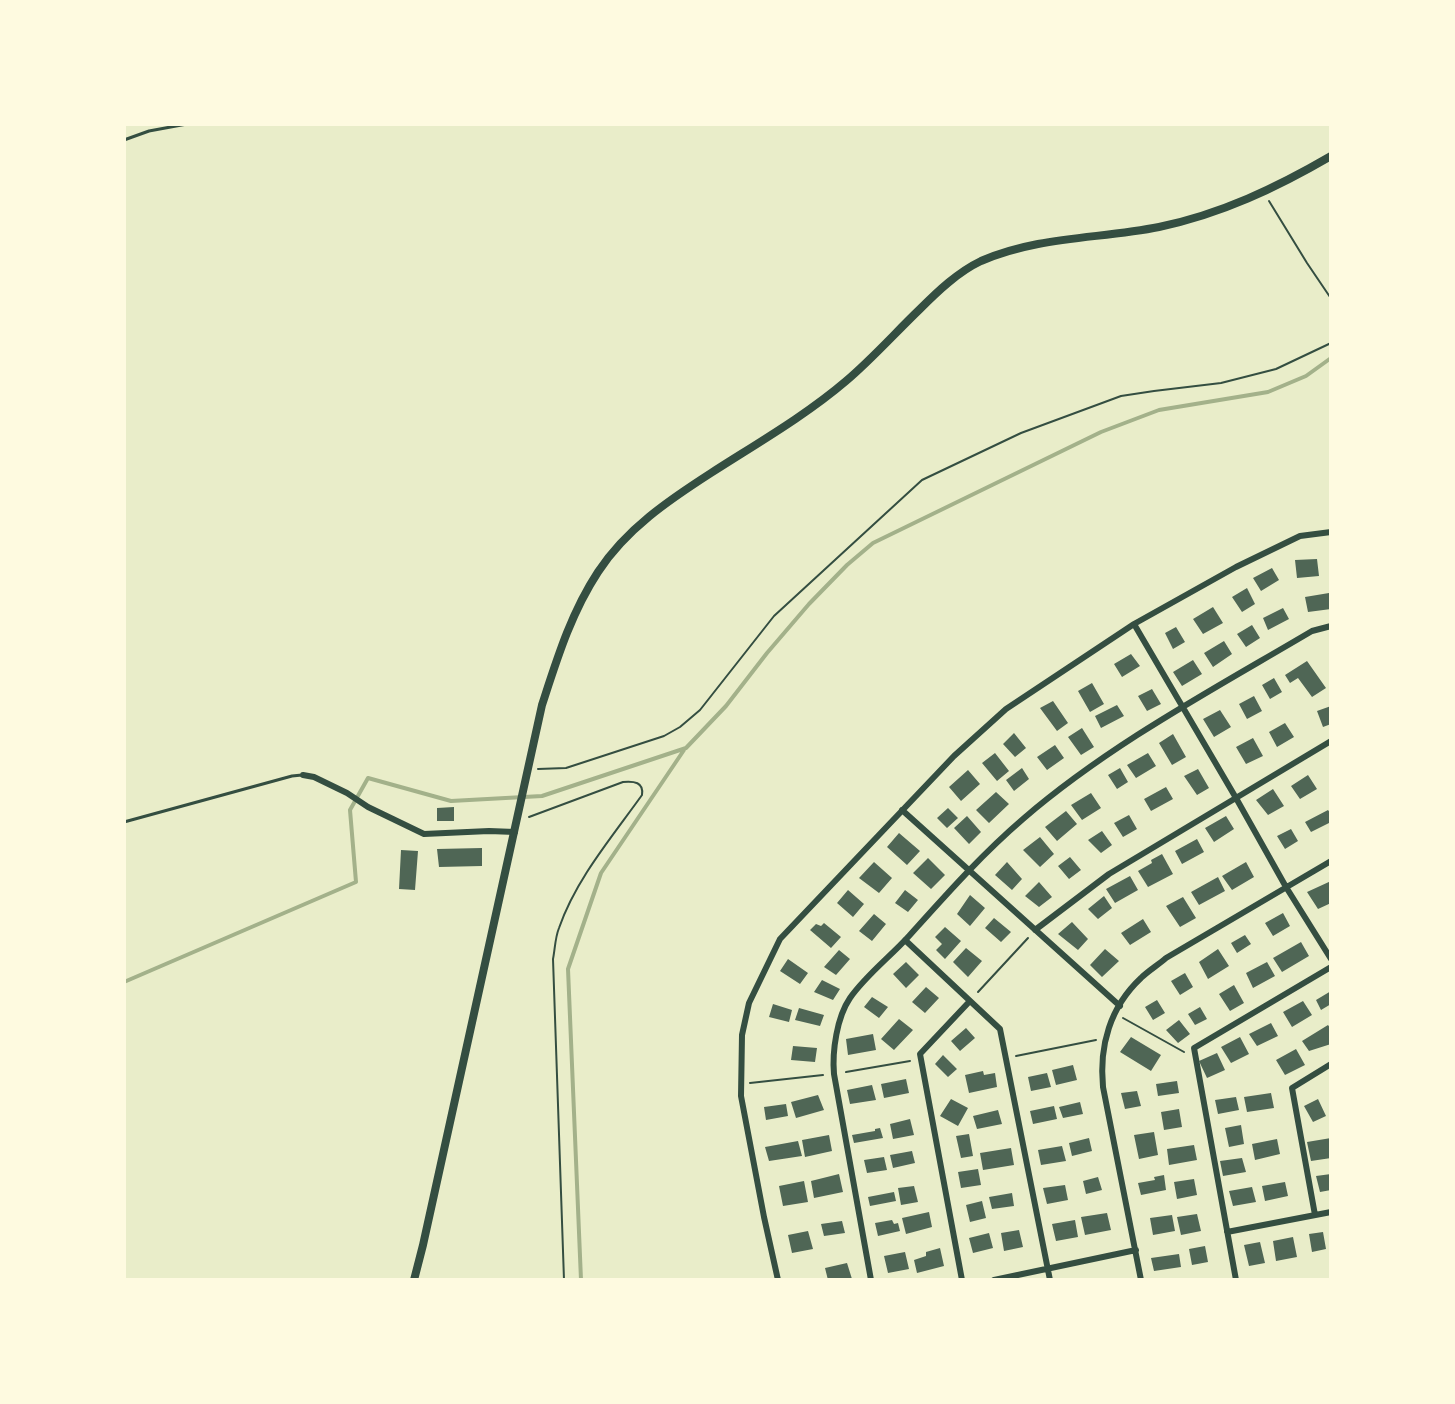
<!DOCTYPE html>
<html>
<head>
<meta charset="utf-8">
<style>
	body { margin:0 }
	#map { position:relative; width:1455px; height:1404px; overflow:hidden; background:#e9edc9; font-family:"Golos Text",sans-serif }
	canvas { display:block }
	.frame { position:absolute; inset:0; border:126px solid #fefae0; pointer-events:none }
</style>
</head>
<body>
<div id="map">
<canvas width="1455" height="1404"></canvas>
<div class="frame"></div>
</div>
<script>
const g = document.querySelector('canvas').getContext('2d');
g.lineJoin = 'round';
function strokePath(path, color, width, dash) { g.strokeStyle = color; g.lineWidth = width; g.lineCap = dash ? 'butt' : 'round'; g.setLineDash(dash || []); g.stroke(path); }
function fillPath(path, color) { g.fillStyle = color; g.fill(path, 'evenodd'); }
strokePath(new Path2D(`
	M124,982l232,-100 -6,-72 18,-32 83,23 91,-5 144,-48 40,-42 41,-53 42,-49 38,-39 26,-22 228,-111 58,-22 109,-18 38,-16 25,-18
	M581,1280l-13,-311 33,-96 83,-123`), '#a3b18a', 4);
fillPath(new Path2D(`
	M1317,559l2,17 -22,2 -2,-18z
	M1272,568l7,12 -18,11 -8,-13z
	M1247,588l8,16 -13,8 -10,-15z
	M1329,593l2,16 -23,3 -3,-15z
	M1213,607l10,16 -20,11 -10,-15z
	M1283,608l6,11 -21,11 -5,-12z
	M1252,625l8,13 -14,9 -9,-13z
	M1176,627l9,15 -12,7 -8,-16z
	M1224,641l8,13 -19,13 -9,-14z
	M1131,654l9,12 -18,11 -8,-13z
	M1193,660l9,14 -20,12 -9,-14z
	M1307,661l19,27 -14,9 -14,-19 -8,5 -5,-8z
	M1274,678l8,14 -12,7 -8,-14z
	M1092,683l12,21 -14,8 -12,-21z
	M1152,689l9,15 -14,7 -9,-15z
	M1254,696l8,15 -15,8 -8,-15z
	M1053,701l15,22 -11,8 -17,-23z
	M1117,705l7,11 -23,12 -6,-12z
	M1331,706v18l-8,3 -6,-16z
	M1220,710l11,17 -17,10 -11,-18z
	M1285,723l9,14 -17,10 -8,-15z
	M1082,728l12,19 -13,8 -13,-18z
	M1014,733l12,15 -11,9 -12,-13z
	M1173,734l13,23 -14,8 -13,-22z
	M1253,738l10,18 -17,8 -10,-17z
	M1055,745l9,13 -17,12 -10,-13z
	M995,753l14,18 -12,10 -15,-18z
	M1148,753l8,13 -20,12 -9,-13z
	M1022,768l7,11 -15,12 -8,-11z
	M1120,768l8,14 -11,7 -9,-14z
	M1198,769l11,19 -12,7 -13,-19z
	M968,770l12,14 -19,17 -12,-14z
	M1308,775l9,14 -17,10 -9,-13z
	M1166,787l7,12 -22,12 -7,-12z
	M1273,789l11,17 -16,9 -12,-15z
	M996,792l13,12 -20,19 -13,-13z
	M1091,793l10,15 -19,12 -11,-15z
	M454,807v14h-17v-13z
	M948,808l10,10 -11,10 -10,-10z
	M1328,810l3,4v8l-20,10 -6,-10z
	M1066,811l11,13 -20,17 -12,-14z
	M1129,815l8,14 -14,8 -9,-14z
	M967,816l14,16 -12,12 -15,-16z
	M1226,816l8,13 -20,13 -9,-14z
	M1291,829l7,12 -13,8 -8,-13z
	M1102,831l10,14 -11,8 -13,-13z
	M899,833l21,18 -13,14 -20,-18z
	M1040,837l14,17 -14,13 -17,-17z
	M1197,839l7,13 -22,12 -7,-13z
	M482,848v18l-43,1 -2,-18z
	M401,850l17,1 -3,39 -16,-1z
	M1162,854l11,20 -25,13 -10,-16 14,-8 -1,-3z
	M1070,857l11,13 -12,9 -11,-13z
	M928,858l17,17 -14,14 -18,-16z
	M874,862l18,16 -13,15 -20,-15z
	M1007,862l15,17 -10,11 -17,-15z
	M1246,862l8,15 -22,13 -10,-14z
	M1130,876l8,14 -23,13 -9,-14z
	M1218,877l7,14 -26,14 -8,-13z
	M1331,881v22l-13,6 -11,-17z
	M1039,882l13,15 -13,10 -14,-11z
	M848,890l16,14 -11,13 -16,-14z
	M905,890l13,10 -10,12 -13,-9z
	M970,895l15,13 -15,18 -13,-12z
	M1104,896l8,12 -14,11 -10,-10z
	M1183,897l13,21 -16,9 -14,-21z
	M1283,913l7,13 -17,10 -8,-13z
	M874,914l12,10 -14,17 -13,-10z
	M994,918l17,14 -10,10 -16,-14z
	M1143,919l8,13 -21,13 -9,-12z
	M1072,922l16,17 -10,11 -20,-16z
	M824,923l17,14 -10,11 -21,-18 6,-6 5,2z
	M945,927l16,14 -16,18 -9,-9 6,-6 -7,-7z
	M1245,935l6,9 -14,9 -6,-10z
	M1301,942l8,14 -27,16 -9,-14z
	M966,948l16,13 -14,16 -15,-15z
	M1105,949l14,12 -17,16 -12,-12z
	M1218,949l11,17 -21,13 -9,-17z
	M839,950l11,9 -14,16 -12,-8z
	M788,959l20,14 -8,11 -20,-13z
	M906,962l13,13 -13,13 -13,-14z
	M1267,962l8,14 -22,12 -7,-15z
	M1185,973l8,14 -13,8 -9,-14z
	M822,980l18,9 -7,11 -19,-8z
	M1234,985l10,18 -14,8 -11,-17z
	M926,987l13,11 -14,15 -13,-11z
	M1331,991v13l-10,6 -5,-10z
	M872,997l16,10 -9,11 -15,-11z
	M1157,1000l8,13 -12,7 -8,-13z
	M1303,1001l9,14 -20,12 -9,-15z
	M773,1004l19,6 -3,12 -20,-5z
	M1200,1007l7,12 -12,6 -7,-11z
	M799,1008l25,7 -4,11 -25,-6z
	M899,1019l14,11 -19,20 -13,-11z
	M1179,1020l11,14 -12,9 -12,-13z
	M1271,1023l7,13 -21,10 -8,-12z
	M1328,1025l3,4v15l-22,7 -7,-10z
	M966,1028l9,10 -15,13 -9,-10z
	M873,1034l3,16 -28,5 -2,-16z
	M1131,1037l30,18 -10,16 -31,-19z
	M1240,1037l9,17 -18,9 -10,-16z
	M793,1046l24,2 -2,14 -24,-2z
	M1296,1049l9,16 -20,10 -9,-15z
	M1217,1053l8,17 -18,8 -8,-17z
	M943,1055l14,14 -9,8 -13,-13z
	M1073,1065l4,15 -21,5 -4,-15z
	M983,1071l1,4 11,-2 2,14 -28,6 -4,-18z
	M1047,1073l4,14 -20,4 -3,-14z
	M906,1079l3,14 -25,5 -3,-14z
	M1177,1081l2,12 -21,3 -2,-12z
	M872,1085l4,15 -26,4 -3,-14z
	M1137,1091l4,15 -16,3 -4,-16z
	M1271,1093l3,15 -27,4 -3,-15z
	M818,1095l6,15 -28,8 -5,-16z
	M1236,1097l3,13 -21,4 -3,-14z
	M951,1099l17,9 -10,18 -18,-10z
	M1318,1099l8,17 -13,6 -9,-16z
	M1080,1102l3,12 -20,4 -4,-11z
	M786,1104l2,12 -22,4 -2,-13z
	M1054,1106l3,13 -24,5 -3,-13z
	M1179,1109l3,18 -18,3 -3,-18z
	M998,1110l4,14 -25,5 -4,-13z
	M910,1119l4,16 -21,4 -3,-15z
	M1241,1125l3,19 -15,3 -4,-19z
	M880,1128l3,10 -29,5 -2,-8 23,-4v-2z
	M1154,1132l4,23 -19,4 -5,-24z
	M969,1134l4,22 -12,2 -5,-22z
	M829,1135l3,16 -27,6 -3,-17z
	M1089,1138l3,13 -20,5 -3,-13z
	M1331,1138v20l-20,3 -4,-19z
	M1277,1139l3,15 -25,6 -3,-16z
	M798,1141l4,15 -33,5 -4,-14z
	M1194,1145l3,15 -28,5 -2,-16z
	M1062,1146l4,15 -25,4 -3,-15z
	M1011,1148l3,17 -31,5 -3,-17z
	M912,1151l3,12 -22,5 -3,-13z
	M884,1157l3,13 -20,3 -3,-13z
	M1242,1158l4,14 -23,4 -3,-15z
	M978,1169l3,16 -20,3 -3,-16z
	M839,1174l4,18 -29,6 -3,-17z
	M1331,1174v16l-11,2 -4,-16z
	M1164,1175l2,15 -25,5 -3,-12 17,-3 -1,-3z
	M1098,1177l4,13 -16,4 -3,-13z
	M1194,1179l3,16 -20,4 -3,-17z
	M804,1181l4,21 -25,4 -4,-20z
	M1285,1182l3,14 -23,5 -3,-15z
	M1065,1185l3,15 -21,4 -4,-16z
	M914,1186l4,16 -17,3 -3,-17z
	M1252,1187l4,15 -23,4 -4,-15z
	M894,1192l2,9 -26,5 -2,-9z
	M1012,1193l2,13 -22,3 -3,-12z
	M982,1201l4,17 -16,4 -4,-17z
	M929,1212l3,15 -26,7 -4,-16z
	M1107,1213l4,17 -26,5 -4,-18z
	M1197,1214l4,17 -20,4 -4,-18z
	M1172,1215l3,16 -22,4 -3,-17z
	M892,1220l2,4 4,-1 2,8 -22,5 -3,-13z
	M1075,1220l3,17 -22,4 -4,-17z
	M842,1221l3,12 -21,3 -3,-12z
	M1019,1230l4,17 -19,4 -3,-18z
	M808,1231l5,18 -21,4 -4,-18z
	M1323,1232l3,17 -14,3 -3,-18z
	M989,1233l4,15 -20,5 -4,-15z
	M1293,1237l4,20 -21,4 -3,-20z
	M1260,1242l5,21 -16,3 -5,-21z
	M1205,1246l3,16 -16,3 -3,-16z
	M940,1248l4,18 -27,7 -3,-13 12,-4v-4z
	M905,1252l4,17 -21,4 -4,-17z
	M1179,1254l2,13 -27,4 -3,-13z
	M847,1263l5,16 -24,1 -3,-12z`), '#4f6655');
strokePath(new Path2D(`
	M1269,201l38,62 23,34
	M538,769l28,-1 98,-32 16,-9 20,-17 74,-94 148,-136 99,-47 100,-37 33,-5 67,-8 55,-14 55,-26
	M529,817l94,-35c11,-1 21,0 19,13 -30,42 -66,84 -83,133 -4,10 -4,21 -6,31l11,321
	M978,992l50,-54
	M1123,1018l61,34
	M1016,1056l80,-16
	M846,1072l64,-11
	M750,1083l73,-8`), '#344e41', 2);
strokePath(new Path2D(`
	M124,140l25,-9 38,-7
	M124,822l168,-46 10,-1`), '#344e41', 3);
strokePath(new Path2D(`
	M1134,624l102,174 50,89 45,72
	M303,775l11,2 33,16 21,14 56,27 65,-3 26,1
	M902,810l218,196
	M1035,930l74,-56 222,-133
	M905,940l95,89 50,251
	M1315,1215l-23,-127 39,-24
	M1227,1232l104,-20
	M778,1280l-14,-63 -23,-121 1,-61 7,-32 31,-64 174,-183 52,-47 128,-85 102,-57 64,-31 31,-4
	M871,1280l-37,-206c-2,-23 3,-57 16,-76 16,-23 40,-41 59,-62 36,-40 72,-81 114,-117 87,-75 191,-130 289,-188l19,-5
	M962,1280l-42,-226 49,-52
	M994,1280l142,-30
	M1141,1280l-38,-193c-4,-41 7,-80 38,-109 7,-7 17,-13 25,-20l165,-97
	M1236,1280l-42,-232 137,-81`), '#344e41', 6);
strokePath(new Path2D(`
	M414,1280l9,-35 119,-540c15,-46 29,-92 56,-133 28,-43 71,-72 113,-99 45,-29 94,-57 135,-92 26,-22 49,-48 74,-72 18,-18 38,-37 61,-48 57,-25 118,-22 178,-34 62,-13 117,-39 172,-71`), '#344e41', 8);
</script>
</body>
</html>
